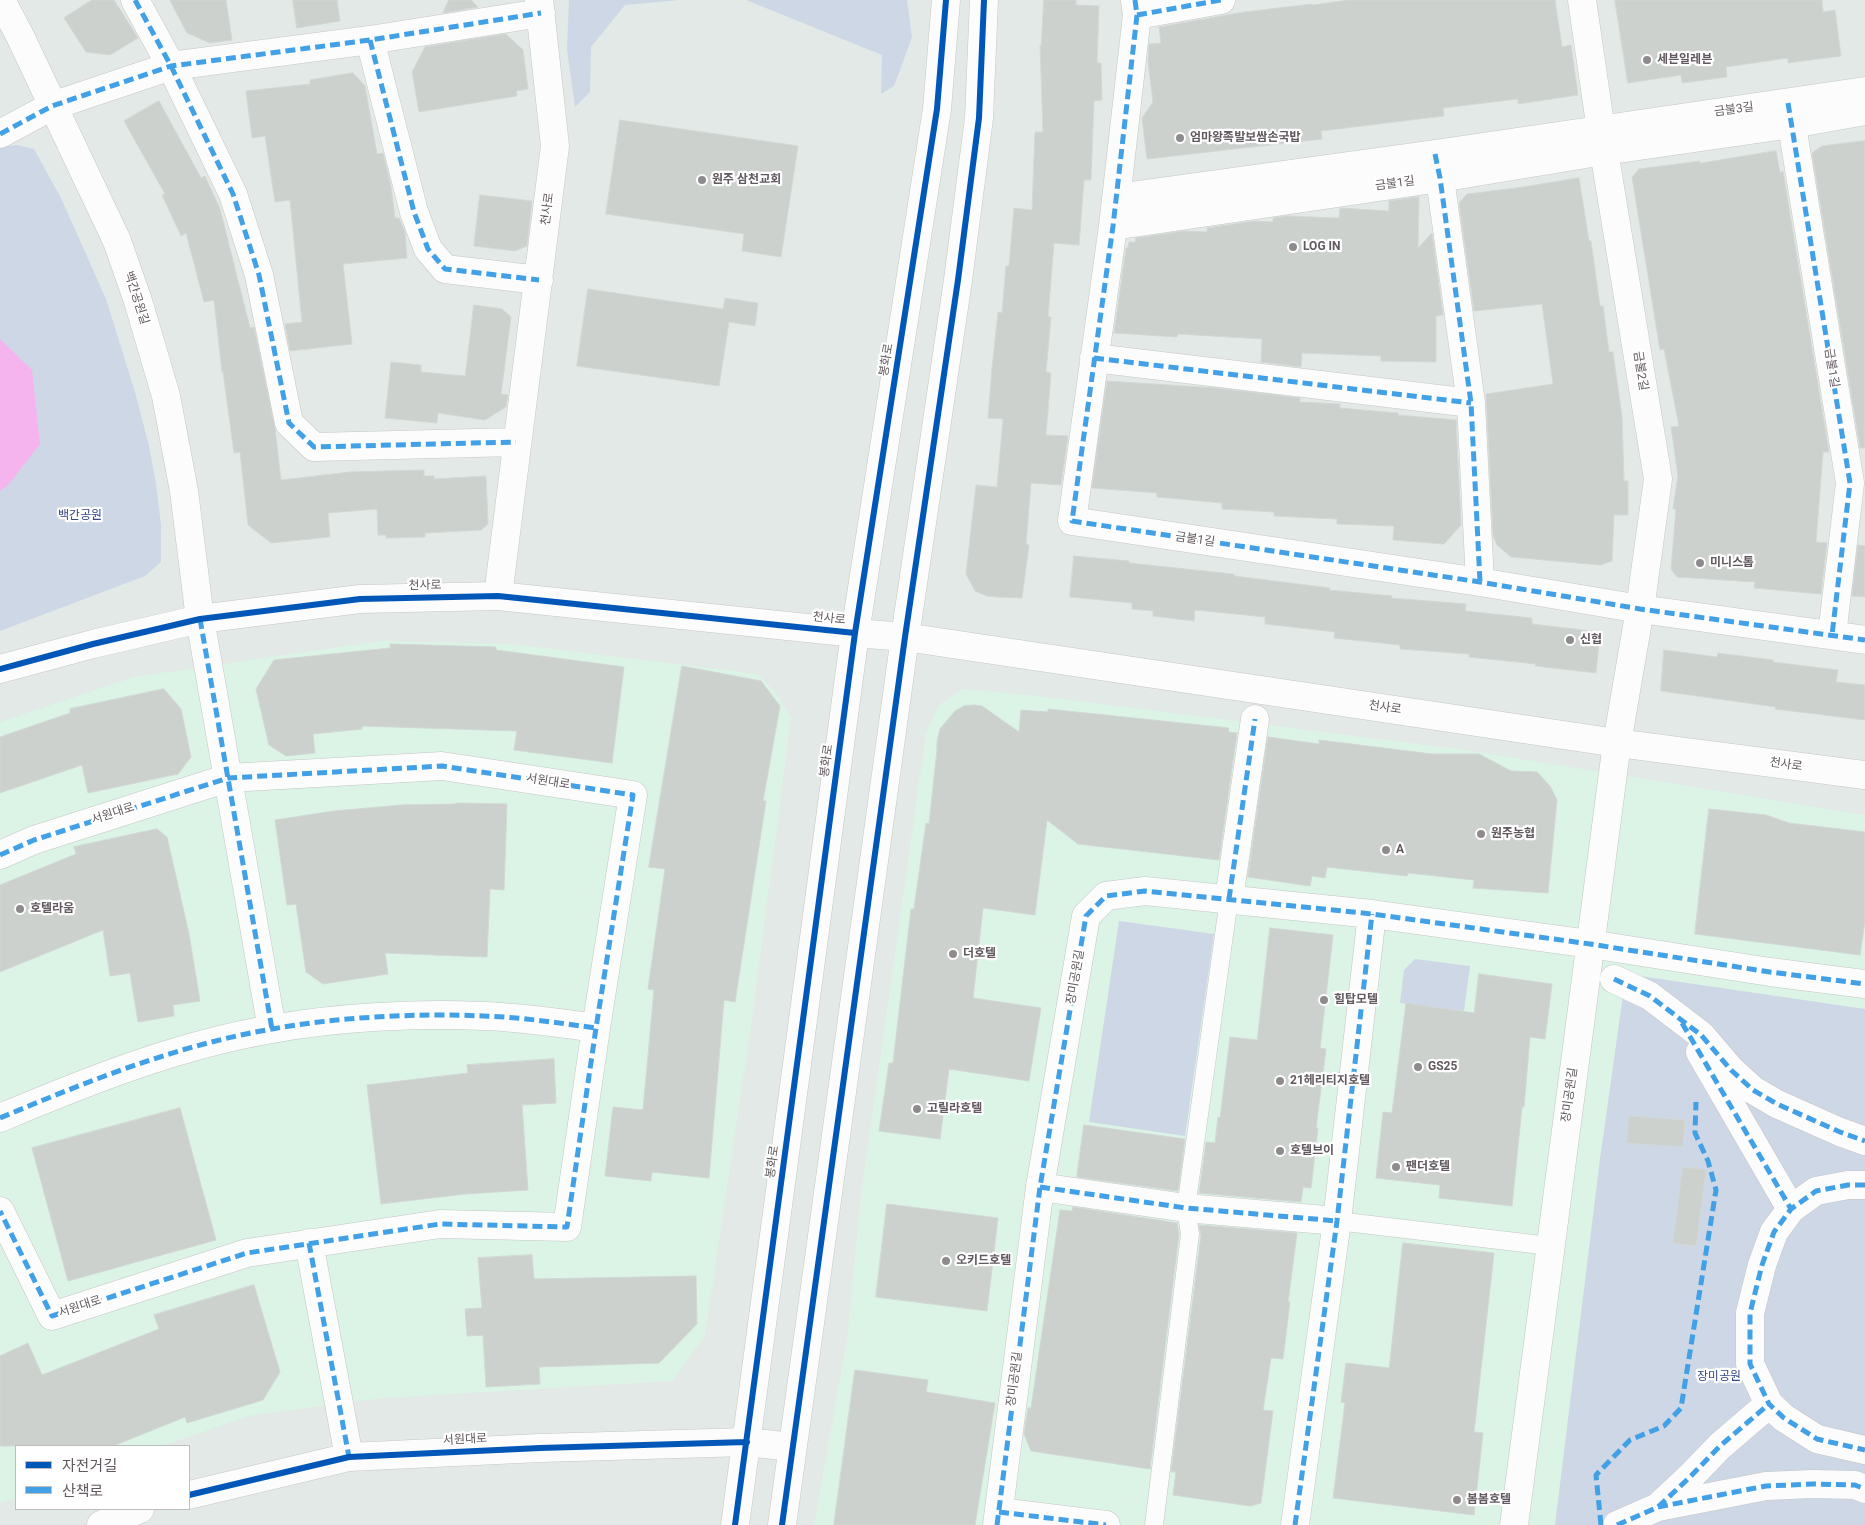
<!DOCTYPE html>
<html>
<head>
<meta charset="utf-8">
<style>
	body { margin:0 }
	#map { position:relative; width:1865px; height:1525px; overflow:hidden; background:#e3e9e6; font-family:Roboto,"Noto Sans KR",sans-serif }
	canvas { display:block }
	.legend { position:absolute; left:15px; top:1445px; width:175px; height:65px; box-sizing:border-box; background:#fff; border:1px solid #c0bdbf; margin:0; padding:6px 9px; list-style:none; font-size:15px; color:#61595f }
	.legend li { display:flex; align-items:center; gap:10px; height:25px }
	.legend b { width:25px; border:1px solid #c0bdbf }
</style>
</head>
<body>
<div id="map">
<canvas width="1865" height="1525"></canvas>
<ul class="legend">
<li><b style="height:6px;background:#0057b8"></b>자전거길</li>
<li><b style="height:6px;background:#42a1e6"></b>산책로</li>
</ul>
</div>
<script>
const g = document.querySelector('canvas').getContext('2d');
g.lineJoin = 'round';
function fillPath(path, color) { g.fillStyle = color; g.fill(path, 'evenodd'); }
function strokePath(path, color, width, dash) { g.strokeStyle = color; g.lineWidth = width; g.lineCap = dash ? 'butt' : 'round'; g.setLineDash(dash || []); g.stroke(path); }
function label(font, color, halo, rows, align = 'center') {
  g.font = font + ' Roboto,"Noto Sans KR",sans-serif'; g.lineWidth = 4.5; g.setLineDash([]); g.textBaseline = 'middle'; g.strokeStyle = halo; g.fillStyle = color; for (const [text, x, y, turn = 0] of rows) {
    g.save(); g.translate(x, y); g.rotate((+turn || 0) * Math.PI / 180); g.textAlign = isNaN(turn) ? turn : align; if (halo) g.strokeText(text, 0, 0); g.fillText(text, 0, 0); g.restore();
  }
}
fillPath(new Path2D(`
	M381,641l131,3 245,30 18,18 16,26 -39,301 -47,316 -32,46 -290,17 -131,17 -90,31h-146v52l-16,5v-781l134,-45z
	M962,689l75,7 429,54 399,65v710h-1051l33,-186 14,-144 65,-462 13,-28z`), '#dbf4e6');
fillPath(new Path2D(`
	M569,0h111l-55,5 -34,42 -1,45 -15,15 -8,-58z
	M746,0h161l5,37 -18,49 -13,8 1,-39z
	M17,145l17,4 27,49 45,101 29,93 14,54 7,38 5,41v37l-16,14 -145,55v-484z
	M1119,921l95,13 -29,202 -96,-14z
	M1415,959l55,7 -6,45 -64,-8 4,-33z
	M1626,974l239,35v516h-310l45,-366z`), '#ced7e5');
fillPath(new Path2D(`
	M0,339l32,31 8,74 -31,40 -9,7z`), '#f6b4ef');
const building = new Path2D(`
	M92,0h22l24,38 -28,17 -24,-3 -22,-34z
	M170,0h56l6,40 -22,3 -23,-10z
	M293,0h44l3,21 -43,7z
	M449,0h22l7,7 -35,6z
	M1044,0h32v5l23,1 -2,57h4l1,37 -8,1 -3,79h-7l-5,65 -25,-2 -6,74h3l-5,55 5,1 -5,62 22,1 -7,49 -30,-2 -5,61 3,1 -7,53 -24,-1 -11,-1 -12,-5 -9,-17 10,-89 21,2 6,-68 -15,-1 4,-50 6,-56 4,1 4,-47h3l5,-58 18,2 3,-78h8l-3,-87h1z
	M1348,0h207l7,47 9,-2 7,50 -60,9v-5l-75,9 1,8 -123,15 1,8 -175,20 -5,-41 11,-16 -5,-41 1,-17 12,-1 -2,-16 85,-15 68,-8v1z
	M1615,0h207l1,12 12,-2 6,46 -53,7v-5l-62,9 1,10 -45,6 -1,-8 -53,8z
	M506,34l17,16 5,39 -12,2 1,5 -98,16 -7,-40 13,-25z
	M353,73l12,13 12,68 6,-1 8,33 4,32h4l6,14 2,26 -64,6 9,80 -62,7 -5,-27 17,-2 -12,-122 -15,2 -10,-66 -13,2 -6,-47 64,-7v-4z
	M159,101l42,77 4,-2 15,33 30,119 4,-1 21,101 6,52 69,-8 74,-2v6h10v3l52,-3 2,48 -7,6 -56,3v4l-39,1v-3h-8l-1,-26 -49,4 2,24 -59,6 -23,-18 -8,-73 -6,1 -11,-81h-1l-8,-72 -10,2 -18,-69 -5,3 -19,-41 3,-1 -41,-73z
	M620,120l178,26 -17,111 -39,-6 2,-17 -138,-20z
	M1865,141v307h-5l-48,-295 10,-7z
	M1776,151l4,22 3,-2 46,281h-6l-7,90 11,1 -6,51 -67,-6 1,-6 -78,-5 -6,-8 5,-60h-3l5,-33 -7,-49 8,-1 -15,-77 -4,1 -28,-173 7,-8 61,-8v2z
	M1579,178l10,63h2l9,65h3l6,46h4l9,65 2,64h4v34h-14l-2,46 -12,4 -89,-8 -14,-12 -4,-9 -7,-142 67,-10 -11,-80 -68,7 -15,-108 8,-9 57,-7z
	M480,195l52,6 -5,45 -12,5 -41,-5z
	M1419,197l-1,51 14,-15 11,82 -7,1v46l-55,-1v-5l-79,-3 -1,14 -40,-5 1,-23 -84,-5 -1,3 -63,-4 12,-85h2l1,-6h6l1,-4 48,-7 23,1v-4l47,-7 19,1v-4l14,-2 52,2 1,-10 49,3v-10z
	M588,289l135,20 2,-11 33,5 -3,23 -26,-4 -10,64 -142,-20z
	M474,305l28,4 9,8 -10,77 7,1 -2,12 -21,13 -47,-7 -1,10 -52,-5 6,-56 30,3v7l44,4z
	M1107,381l109,7 84,10v4l40,2v4l58,5v2l58,5 5,105 -17,19 -51,-4 1,-14 -57,-2v-5l-63,-3v-4l-52,-3v-6l-65,-6v-4l-65,-5z
	M1858,545l7,1v51l-13,-1z
	M1074,556l55,5v2l104,11 2,2 95,12 -1,2 63,6 -1,2 75,6 -1,7 67,7v6l68,8 -4,41 -61,-7 1,-2 -67,-7v-3l-69,-5v-4l-66,-7 1,-6 -70,-8v-7l-70,-7 -1,11 -41,-5v-5l-21,-2v-6l-62,-6z
	M390,644l106,3v3l128,17 -12,96 -98,-13 3,-19 -155,-5v3l-49,5 2,19 -29,3 -17,-11 -13,-56 18,-29 116,-12z
	M1664,650l53,7 1,-4 55,7v2l65,8 -2,12 29,3v35l-90,-11 1,-2 -115,-16z
	M682,666l79,15 19,25 -17,95h3l-31,201 -11,-2 -15,178 -57,-6 -1,9 -46,-5 8,-69 30,3 11,-120 -6,-1 17,-120 -16,-2z
	M164,689l17,20 10,48 -13,17 -90,19 -6,-28 -82,28v-56l70,-24v-4z
	M974,705l8,1 37,26 2,-22 27,2v-3l181,19 -1,4 9,1 -18,127 -141,-16 -31,-24 -12,95 -52,-7 -10,90 68,10 -12,73 -80,-12 -9,70 -61,-8 10,-68h4l18,-154h3l12,-86 3,1 8,-74v-8l3,-13 15,-18 9,-5z
	M1268,737l51,7v-4l113,14h47l32,17 26,1 13,14 7,14 -9,93 -75,-5 1,-8 -66,-7 -1,3 -80,-9 -2,11 -13,-2 -2,10 -62,-9z
	M456,803l51,1 -3,86 -14,-1 -3,68 -102,-4 3,21 -65,10 -17,-12 -10,-68 -9,1 -12,-85 59,-9 68,-6 54,-1z
	M1709,809l57,6 23,8 76,9v89l-5,34 -165,-21z
	M157,829l10,8 22,97 11,67 -27,4 1,11 -36,6 -8,-49 -20,3 -7,-46 -103,42v-87l76,-31 -2,-7z
	M1270,928l63,7 -13,113 6,1 -10,79h2l-7,60 -8,-1 -2,15 -102,-9 7,-51 9,1 3,-26 2,1 10,-81 27,3z
	M1479,974l73,10 -7,55 -15,-2 -6,70h-2l-10,99 -73,-8 1,-13 -64,-7 7,-66 9,1 14,-110 68,10z
	M554,1059l2,44 -34,2 6,85 -63,4 -84,10 -14,-119 101,-12 -1,-8z
	M180,1108l36,132 -148,41 -36,-133z
	M1629,1116l56,4 -2,27 -56,-4z
	M1084,1125l101,14 -7,52 -101,-14z
	M1683,1167l23,3 -10,76 -23,-3z
	M887,1204l111,14 -11,93 -111,-14z
	M1073,1207l104,16 2,11 -29,235 -119,-18 -7,-17 4,-26h3l29,-198 12,1z
	M1199,1225l98,8 -9,69h2l-7,57 -12,-1 -8,52 10,1 -12,92 -11,3 -77,-11 3,-23h-5l30,-237z
	M1403,1243l91,10 -20,179 9,1 -9,82 -141,-17 12,-95 -4,-1 5,-39 43,5z
	M532,1255l2,24 162,-3 1,48 -38,39 -120,4 1,17 -54,3 -3,-52 -16,1 -2,-27 17,-1 -4,-50z
	M254,1285l26,87 -17,28 -76,23 -2,-6 -72,29h-113v-90l28,-13 14,32 117,-46 -5,-14z
	M855,1370l73,10 -2,12 69,11 -20,122h-141z`);
fillPath(building, '#cdd1ce');
strokePath(building, '#d2d8d5', 1);
const service = new Path2D(`
	M1337,1221l213,25
	M1154,1525l36,-291 -4,-26 43,-309`);
const pedestrian = new Path2D(`
	M1229,899l26,-180
	M1614,979l36,17 51,39 30,35 22,20 24,14 63,28 25,9
	M1700,1052l91,157
	M1865,1185h-17l-32,6 -25,18 -17,23 -12,33 -12,48v51l19,40 15,14 33,21 48,11
	M1040,1187l146,21 151,13
	M1658,1507l108,-21 47,-2 42,1 10,4
	M1617,1525l41,-18 32,-30 30,-31 49,-42`);
const minor = new Path2D(`
	M135,0l36,66 62,128 26,81 30,148 25,24 202,-5
	M1135,0l2,15 -24,211 -41,295 408,61 160,27 225,31
	M1137,15l84,-15
	M370,40l44,172 14,37 17,20 94,11
	M1789,107l61,376 -18,152
	M0,134l52,-28 119,-40 199,-26 171,-27
	M1436,159l4,19 31,225 9,179
	M1116,198l319,-44 430,-63
	M1113,226l327,-48 164,-27 188,-27 73,-13
	M1094,358l377,45
	M498,596l57,-450 -16,-146
	M200,619l72,410
	M0,855l34,-15 194,-62 214,-12 191,29 -37,233 -29,199 -127,-3 -193,29 -195,63 -52,-105
	M0,1118c88,-37 178,-73 272,-89 66,-12 145,-16 211,-13 38,1 75,7 113,12
	M309,1243l40,214
	M189,1495l160,-38 191,-9 207,-6 45,5
	M999,1512l107,13
	M101,1525l39,-16
	M997,1525l43,-338 46,-271 20,-20 39,-5 227,23 218,30 180,28 95,12
	M1295,1525l42,-304 35,-307
	M1514,1525l103,-782 23,-134 18,-130 -54,-328 -22,-151`);
const tertiary = new Path2D(`
	M1,0l19,36 97,205 21,60 28,95 18,95 16,128
	M0,669l93,-25 107,-25 160,-20 138,-3 357,37 50,4 712,106 248,32
	M735,1525l120,-892 82,-524 9,-109
	M782,1525l123,-888 53,-357 21,-162 5,-118`);
strokePath(service, '#c5c6c6', 19);
strokePath(pedestrian, '#c5c6c6', 29);
strokePath(minor, '#c5c6c6', 29);
strokePath(tertiary, '#c5c6c6', 29);
strokePath(service, '#fbfcfb', 18);
strokePath(pedestrian, '#fbfcfb', 28);
strokePath(minor, '#fbfcfb', 28);
strokePath(tertiary, '#fbfcfb', 28);
strokePath(new Path2D(`
	M135,0l36,66 62,128 26,81 30,148 25,24 202,-5
	M1135,0l2,15 -24,211 -41,295 408,61 160,27 225,31
	M1137,15l84,-15
	M370,40l44,172 14,37 17,20 94,11
	M1788,103l62,380 -18,152
	M0,134l52,-28 119,-40 199,-26 171,-27
	M1435,154l5,24 31,225 9,179
	M1094,358l377,45
	M200,619l72,410
	M0,855l34,-15 194,-62 214,-12 191,29 -37,233 -29,199 -127,-3 -193,29 -195,63 -52,-105
	M1229,899l26,-180
	M1614,979l36,17 51,39 30,35 22,20 24,14 63,28 25,9
	M1682,1023l109,186
	M0,1118c88,-37 178,-73 272,-89 66,-12 145,-16 211,-13 38,1 75,7 113,12
	M1865,1185h-17l-32,6 -25,18 -17,23 -12,33 -12,48v51l19,40 15,14 33,21 48,11
	M1040,1187l146,21 151,13
	M309,1243l40,214
	M1658,1507l108,-21 47,-2 42,1 10,4
	M999,1512l107,13
	M997,1525l43,-338 46,-271 20,-20 39,-5 227,23 218,30 180,28 95,12
	M1295,1525l42,-304 35,-307
	M1601,1525l-5,-50 34,-35 34,-14 17,-18 35,-218 -8,-29 -13,-28 1,-31
	M1617,1525l41,-18 32,-30 30,-31 49,-42`), '#42a1e6', 5, [10, 5]);
strokePath(new Path2D(`
	M0,669l93,-25 107,-25 160,-20 138,-3 357,37
	M189,1495l160,-38 191,-9 207,-6
	M735,1525l120,-892 82,-524 9,-109
	M782,1525l123,-888 53,-357 21,-162 5,-118`), '#0057b8', 6);
for (const [x, y, r, color] of [
	[1647,60,5,"#8e8b8e"],
	[1180,138,5,"#8e8b8e"],
	[702,180,5,"#8e8b8e"],
	[1293,247,5,"#8e8b8e"],
	[1700,563,5,"#8e8b8e"],
	[1570,640,5,"#8e8b8e"],
	[1481,834,5,"#8e8b8e"],
	[1386,850,5,"#8e8b8e"],
	[20,909,5,"#8e8b8e"],
	[953,954,5,"#8e8b8e"],
	[1324,1000,5,"#8e8b8e"],
	[1418,1067,5,"#8e8b8e"],
	[1280,1081,5,"#8e8b8e"],
	[917,1109,5,"#8e8b8e"],
	[1280,1151,5,"#8e8b8e"],
	[1396,1167,5,"#8e8b8e"],
	[946,1261,5,"#8e8b8e"],
	[1457,1500,5,"#8e8b8e"]
]) { const dot = new Path2D(); dot.arc(x, y, r, 0, 2 * Math.PI); g.fillStyle = color; g.fill(dot); strokePath(dot, '#fff', 2); }
label('bold 12px', '#61595f', '#fff', [
	["세븐일레븐",1657,60],
	["엄마왕족발보쌈손국밥",1190,138],
	["원주 삼천교회",712,180],
	["LOG IN",1303,247],
	["미니스톱",1710,563],
	["신협",1580,640],
	["원주농협",1491,834],
	["A",1396,850],
	["호텔라움",30,909],
	["더호텔",963,954],
	["힐탑모텔",1334,1000],
	["GS25",1428,1067],
	["21헤리티지호텔",1290,1081],
	["고릴라호텔",927,1109],
	["호텔브이",1290,1151],
	["팬더호텔",1406,1167],
	["오키드호텔",956,1261],
	["봄봄호텔",1467,1500]
], 'left');
label('12px', '#61595f', '#fff', [
	["금불3길",1734,110,-8],
	["금불1길",1395,184,-8],
	["천사로",548,209,-83],
	["백간공원길",136,298,72],
	["봉화로",887,360,-81],
	["금불1길",1831,368,81],
	["금불2길",1640,371,81],
	["금불1길",1195,540,8],
	["천사로",425,586,-1],
	["천사로",829,619,6],
	["천사로",1385,708,8],
	["봉화로",827,761,-82],
	["천사로",1786,765,8],
	["서원대로",548,782,9],
	["서원대로",113,814,-18],
	["장미공원길",1076,977,-80],
	["장미공원길",1570,1095,-82],
	["봉화로",773,1162,-82],
	["서원대로",80,1307,-18],
	["장미공원길",1015,1379,-83],
	["서원대로",465,1440,-3]
]);
label('12px', '#354a84', '#fff', [
	["백간공원",80,516],
	["장미공원",1719,1377]
]);
</script>
</body>
</html>
